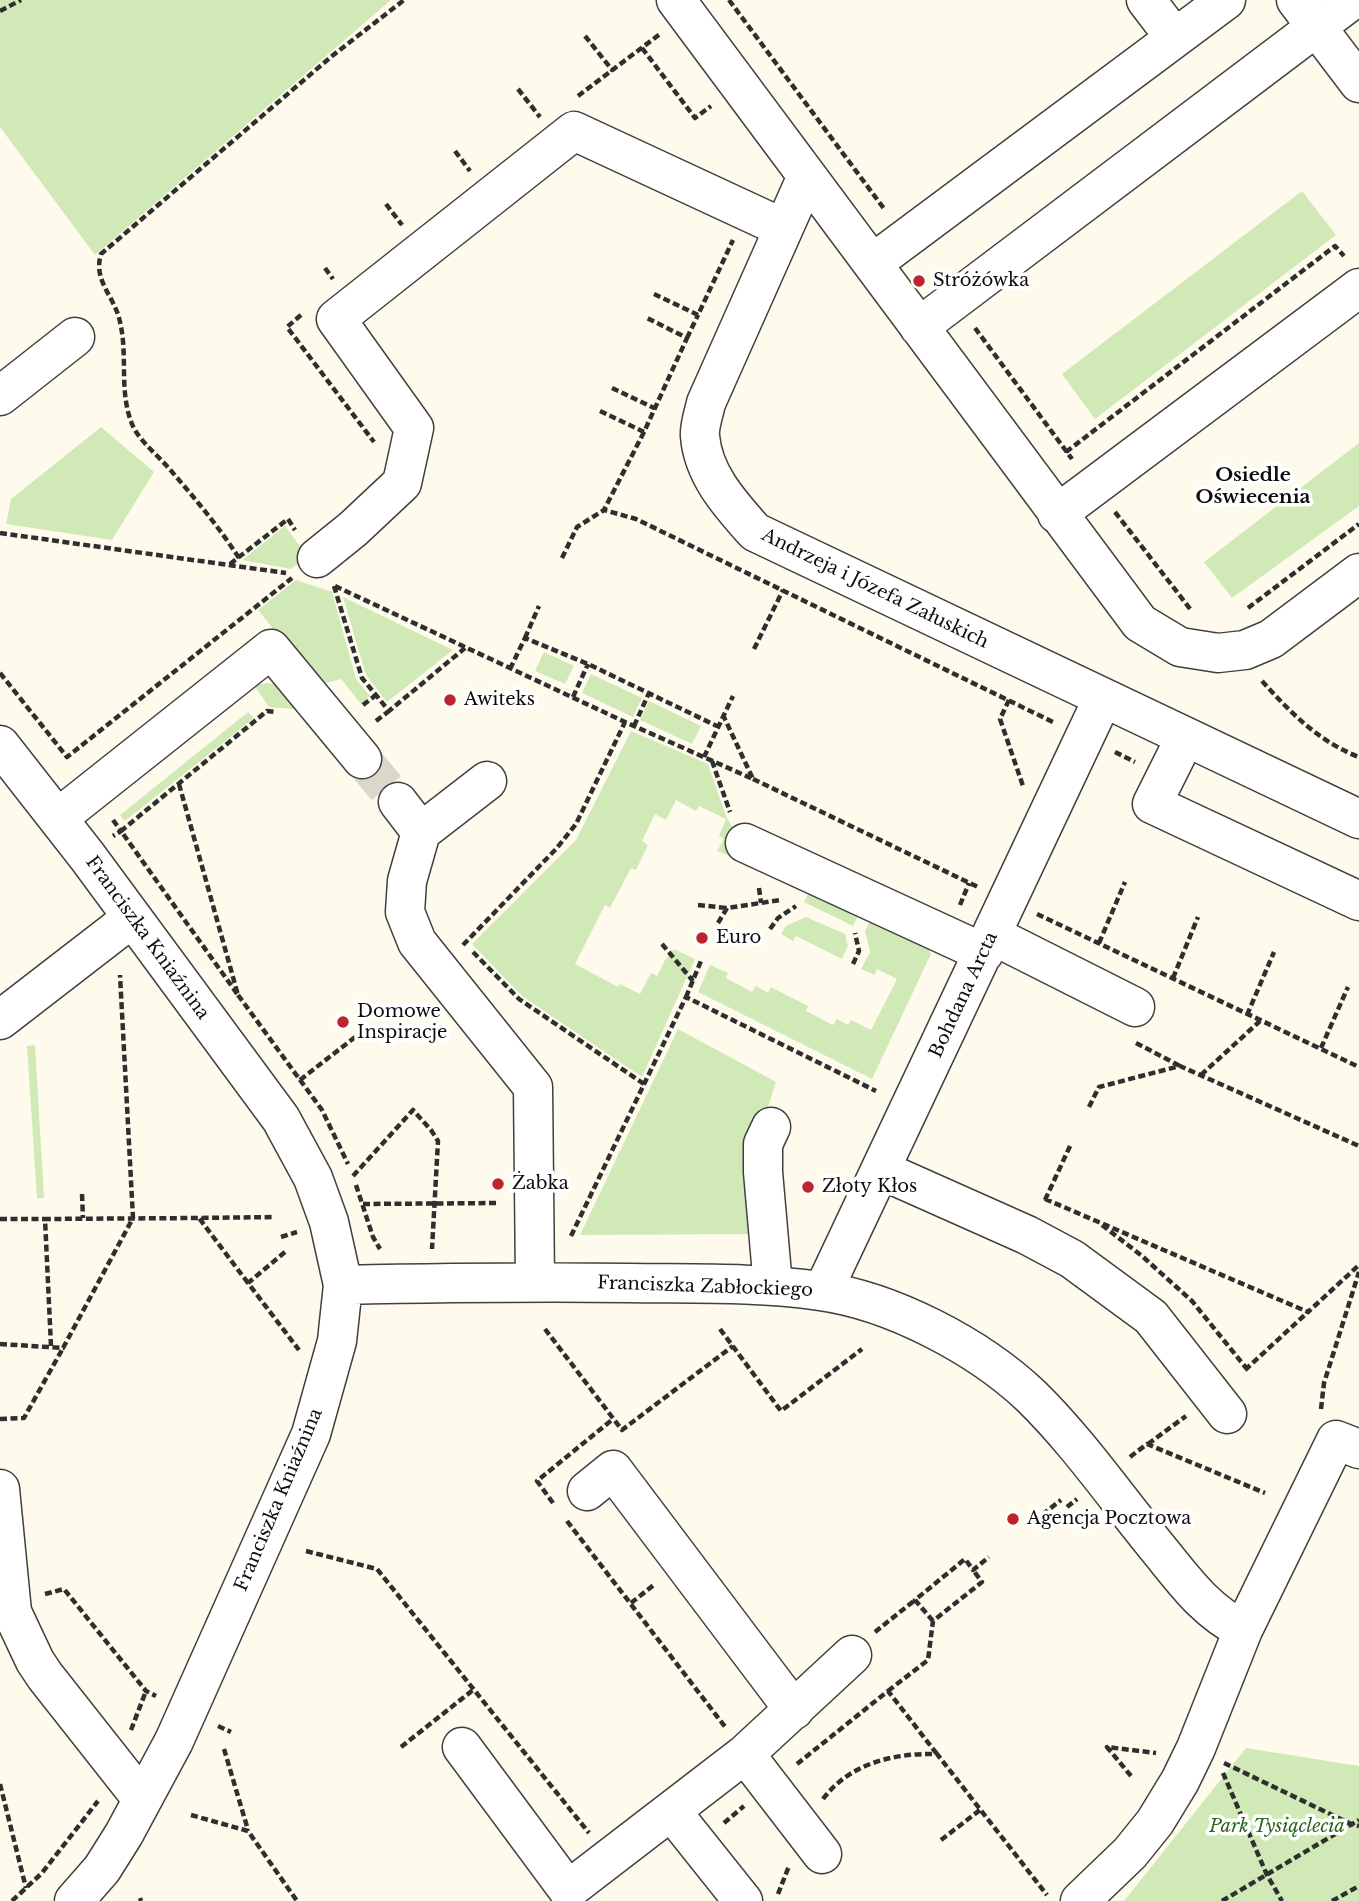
<!DOCTYPE html>
<html>
<head>
<meta charset="utf-8">
<style>
	body { margin:0 }
	canvas { display:block; background:#fffbec }
</style>
</head>
<body>
<canvas width="1359" height="1901"></canvas>
<script>
const g = document.querySelector('canvas').getContext('2d');
g.lineJoin = 'round';
function fillPath(path, color) { g.fillStyle = color; g.fill(path, 'evenodd'); }
function strokePath(path, color, width, dash) { g.strokeStyle = color; g.lineWidth = width; g.lineCap = dash ? 'butt' : 'round'; g.setLineDash(dash || []); g.stroke(path); }
function label(font, color, halo, rows, align = 'center') {
  g.font = font + ' "Libre Baskerville",serif'; g.lineWidth = 7; g.setLineDash([]); g.textBaseline = 'middle'; g.strokeStyle = halo; g.fillStyle = color; for (const [text, x, y, turn = 0] of rows) {
    g.save(); g.translate(x, y); g.rotate((+turn || 0) * Math.PI / 180); g.textAlign = isNaN(turn) ? turn : align; if (halo) g.strokeText(text, 0, 0); g.fillText(text, 0, 0); g.restore();
  }
}
fillPath(new Path2D(`
	M0,0h391l-296,255 -95,-128z
	M1302,191l34,44 -241,184 -33,-45z
	M101,427l53,45 -42,68 -106,-16 5,-25z
	M1359,443v63l-127,92 -28,-36z
	M285,526l22,30 -16,13 -49,-9z
	M296,580l36,12 24,87 14,17 -9,8 -20,-25 -23,6 -60,-75z
	M343,597l110,53 -66,52 -21,-27z
	M544,652l30,14 -9,18 -30,-13z
	M591,674l51,24 -9,19 -51,-24z
	M268,683l10,2 36,26 -45,-4 -15,-22z
	M649,701l52,25 -9,18 -52,-24z
	M248,712l6,6 -129,103 -5,-6z
	M631,731l77,33 18,52 21,38 -7,6 -23,-9 7,-12 -5,-3 7,-17 -27,-13 -3,5 -20,-11 -10,20 -11,-6 -13,27 6,4 -12,25 -5,-2 -21,40 -5,-3 -30,59 43,23 2,-3 20,10 11,-21 6,3 8,-16 9,-11 21,10 -53,118 -120,-81 -50,-52 104,-104z
	M813,884l48,25 -8,17 -49,-24z
	M806,917l39,17 3,12 -6,13 -46,-23 -3,5 -12,-7 5,-8z
	M870,921l58,28 3,5 -59,125 -174,-87 12,-27 18,8 -2,5 26,14 4,-6 12,7 3,-6 37,19 -2,5 27,14 4,-6 11,6 3,-5 20,10 26,-51 -20,-10 -3,6 -13,-6 9,-17 -5,-21z
	M678,1029l98,53 -23,73 4,79 -177,1z
	M35,1045l9,153h-7l-10,-152z
	M1246,1748l113,18v135h-235z`), '#d0e9b7');
strokePath(new Path2D(`
	M362,759l36,43`), '#dbd7cb', 38, [38, 19]);
const minor = new Path2D(`
	M676,0l464,623 40,24 38,6 27,-3 26,-11 88,-66
	M1146,0l29,38
	M1296,0l63,83
	M807,176l-101,227c-2,10 -7,23 -6,33 3,39 31,69 55,96l604,287
	M873,263l353,-263
	M919,327l433,-327
	M0,396l75,-59
	M1057,514l302,-226
	M317,558l36,-29 49,-46 12,-55 -78,-109 238,-188 209,97
	M1185,738l-33,66 207,97
	M0,745l87,111 194,263 32,59 16,44 14,63 -6,56 -26,93 -137,307 -50,93 -22,35 -28,32
	M398,802l23,30 -14,49 -2,31 12,30 116,145 2,195
	M58,818l213,-169 91,110
	M421,832l66,-51
	M745,843l239,110
	M992,935l143,72
	M0,1020l132,-102
	M771,1127l-8,17v28l10,114
	M881,1170l146,65 45,24 79,58 76,97
	M343,1285c96,-2 191,-3 286,-2 64,1 128,-1 191,8 72,10 158,55 211,105 46,45 84,100 125,150 28,34 47,63 87,84
	M823,1291l280,-593
	M0,1489l12,123 23,49 10,15 97,123
	M587,1491l26,-21 181,240
	M462,1747l106,143 177,-136 107,-99
	M745,1754l77,100
	M672,1812l71,89
	M1080,1901l50,-48 25,-31 25,-41 16,-33 47,-118 93,-190 23,9`);
strokePath(minor, '#404040', 41);
strokePath(new Path2D(`
	M729,0l156,210
	M0,11l21,-11
	M585,36l28,35
	M642,48l53,70 16,-12
	M518,89l22,28
	M578,96l82,-62
	M455,151l15,20
	M386,204l16,21
	M325,268l8,11
	M654,294l44,21 35,-75
	M301,315l-14,12 87,115
	M975,328l97,131
	M687,338l11,-23
	M612,388l42,20
	M600,411l44,21 43,-94 -42,-21
	M644,432l-40,78 32,9 419,204
	M1066,452l269,-206 9,10
	M1115,512l76,98
	M0,533l286,40
	M239,558c-22,-34 -47,-63 -73,-93 -11,-12 -28,-26 -34,-41 -14,-35 -3,-70 -13,-106 -6,-23 -26,-38 -18,-64l231,-198 72,-56
	M562,558l15,-31 27,-17
	M230,564l58,-45 7,11
	M334,586l28,92 27,33 76,-63
	M335,586l290,136 128,57 -30,-64
	M1248,608l111,-84
	M525,638l14,-32
	M754,649l29,-59
	M510,669l15,-31 63,26 129,62
	M0,673l67,84 225,-179
	M1262,681c28,31 57,61 97,76
	M573,697l15,-33
	M1009,700l-9,19 23,67
	M363,705l13,-10
	M376,721l13,-10
	M634,726l15,-33
	M1115,752l20,10
	M704,757l29,-61
	M712,761l18,51
	M753,779l225,108
	M179,784l59,211 -117,-164 146,-120 9,1
	M113,820l8,11 -8,5
	M759,888l2,15
	M698,905l29,3
	M960,905l9,-22
	M1037,914l322,153
	M718,923l9,-15 54,-8
	M770,929l8,-11 18,-12
	M1099,943l26,-61
	M662,944l31,37
	M463,945l93,-96 20,-25 49,-102
	M473,952l46,47 125,85
	M853,964l6,-13 -4,-18
	M1173,978l25,-61
	M238,995l84,115 26,54
	M686,997l15,-36
	M1247,1015l27,-63
	M1136,1043l44,23
	M1321,1048l27,-61
	M1201,1075l59,-54
	M300,1080l59,-46
	M1089,1107l10,-20 81,-21 179,80
	M353,1176l60,-66 18,20 7,11 -6,108
	M356,1185l17,52 7,12
	M82,1194l1,24
	M1045,1199l263,113 51,-47
	M1045,1200l26,-56
	M363,1204l136,-1
	M0,1219h45
	M1102,1225l40,31 50,45 55,68
	M571,1236l115,-239 190,94
	M281,1237l16,-5
	M285,1252l-37,31 51,67
	M248,1283l-49,-65 75,-1
	M545,1329l77,101 111,-84
	M720,1329l61,82 81,-62
	M0,1344l63,4 70,-130 -13,-243
	M51,1346l-6,-127 154,-1
	M1245,1370l63,-58
	M1321,1409l3,-26 35,-111
	M0,1419l24,-1 39,-70
	M1148,1444l38,-28
	M1130,1457l17,-13 118,49
	M553,1503l-16,-22 76,-62
	M1067,1507l10,-8
	M567,1521l159,207
	M1034,1521l27,-21
	M306,1551l71,18 212,264
	M45,1594l19,-5 82,102 10,5
	M631,1603l24,-19
	M933,1621l-18,-21 50,-41 8,11 16,-13
	M875,1632l40,-32
	M888,1691l40,-31 5,-39 49,-39 -9,-12
	M218,1726l13,6
	M131,1730l15,-39
	M401,1747l72,-57
	M224,1749l24,81
	M1224,1763l127,61 8,2
	M797,1764l91,-73 49,63
	M1223,1773l44,102 15,26
	M1131,1776l-24,-29 49,6
	M0,1784l26,104
	M823,1799c27,-36 71,-46 114,-45l110,141
	M191,1815l57,16 49,70
	M724,1823l20,-17
	M941,1840l39,-30
	M778,1894l11,-28
	M140,1898l1,3
	M12,1901l30,-28 56,-72
	M1222,1901l137,-81
	M1332,1901l27,-15`), '#2f2f2f', 4.5, [7, 3.5]);
strokePath(minor, '#fff', 38);
for (const [x, y, r, color] of [
	[919,281,7,"#bc252b"],
	[450,700,7,"#bc252b"],
	[702,938,7,"#bc252b"],
	[343,1022,7,"#bc252b"],
	[498,1184,7,"#bc252b"],
	[808,1187,7,"#bc252b"],
	[1013,1519,7,"#bc252b"]
]) { const dot = new Path2D(); dot.arc(x, y, r, 0, 2 * Math.PI); g.fillStyle = color; g.fill(dot); strokePath(dot, '#fff', 2.5); }
label('18px', '#0d0d0d', '#fff', [
	["Stróżówka",933,281],
	["Awiteks",464,700],
	["Euro",716,938],
	["Domowe",357,1012],
	["Inspiracje",357,1033],
	["Żabka",512,1184],
	["Złoty Kłos",822,1187],
	["Agencja Pocztowa",1027,1519]
], 'left');
label('18px', '#0d0d0d', '#fff', [
	["Andrzeja i Józefa Załuskich",875,589,26],
	["Franciszka Kniaźnina",147,938,54],
	["Bohdana Arcta",964,995,-65],
	["Franciszka Zabłockiego",705,1287,2],
	["Franciszka Kniaźnina",279,1500,-67]
]);
label('italic 18px', '#2b641d', '#fff', [
	["Park Tysiąclecia",1277,1827]
]);
label('bold 19px', '#0d0d0d', '#fff', [
	["Osiedle",1253,476],
	["Oświecenia",1253,498]
]);
</script>
</body>
</html>
